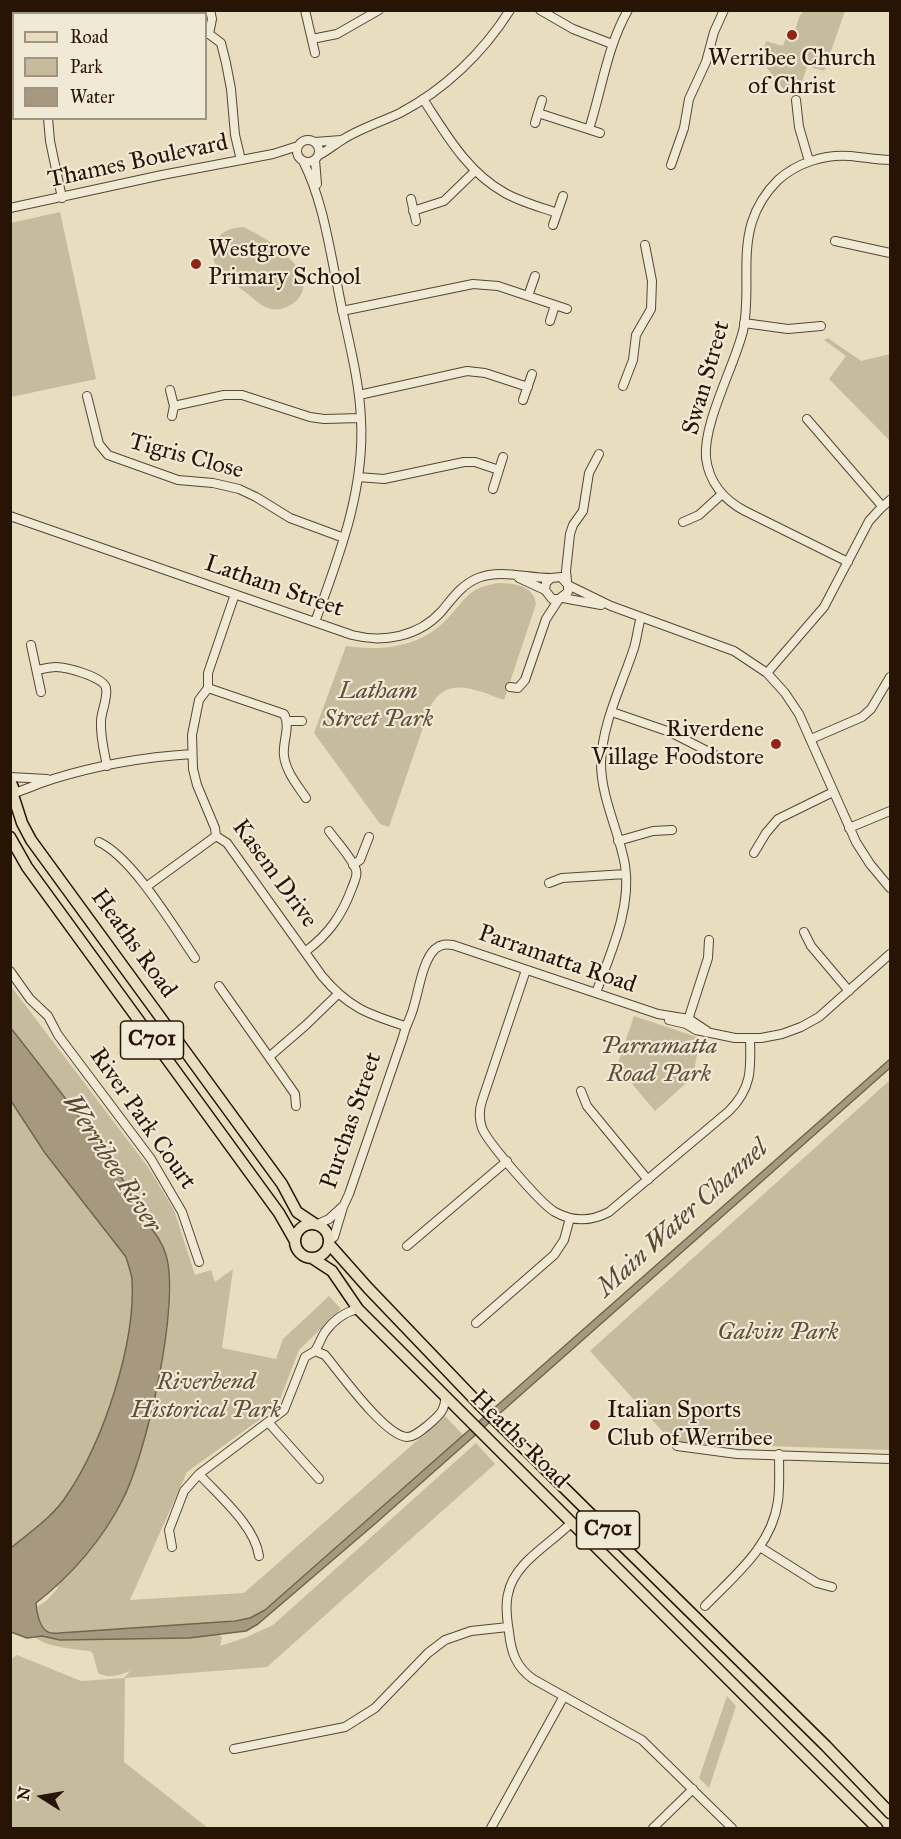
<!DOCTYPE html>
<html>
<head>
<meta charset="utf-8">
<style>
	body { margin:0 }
	#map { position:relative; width:901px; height:1839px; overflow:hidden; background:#e8ddbe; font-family:"IM FELL Great Primer",serif }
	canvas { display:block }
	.frame { position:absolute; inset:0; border:12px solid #271404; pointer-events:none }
	.legend { position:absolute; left:12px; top:12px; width:195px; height:108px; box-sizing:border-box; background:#f0e9d5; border:2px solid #a09481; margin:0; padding:8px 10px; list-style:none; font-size:18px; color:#271404 }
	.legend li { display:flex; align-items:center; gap:12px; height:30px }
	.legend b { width:30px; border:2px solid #a09481 }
	.north { position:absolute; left:12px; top:1767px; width:60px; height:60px; -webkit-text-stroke:4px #f0e9d5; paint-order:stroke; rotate:281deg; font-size:16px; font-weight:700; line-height:24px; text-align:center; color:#271404 }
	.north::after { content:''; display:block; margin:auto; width:21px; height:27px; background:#271404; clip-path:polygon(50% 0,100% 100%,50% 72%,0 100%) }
</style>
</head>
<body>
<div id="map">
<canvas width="901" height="1839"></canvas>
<div class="frame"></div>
<ul class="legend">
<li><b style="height:8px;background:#e8ddbe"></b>Road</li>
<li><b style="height:16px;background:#c7bb9e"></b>Park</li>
<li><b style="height:16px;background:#a6997f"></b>Water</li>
</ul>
<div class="north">N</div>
</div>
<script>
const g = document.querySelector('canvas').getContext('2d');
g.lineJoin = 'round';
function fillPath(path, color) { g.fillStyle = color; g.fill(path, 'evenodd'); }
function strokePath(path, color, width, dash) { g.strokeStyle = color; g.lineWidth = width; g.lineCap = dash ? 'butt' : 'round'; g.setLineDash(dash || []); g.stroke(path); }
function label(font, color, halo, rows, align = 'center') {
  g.font = font + ' "IM FELL Great Primer",serif'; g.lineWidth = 4.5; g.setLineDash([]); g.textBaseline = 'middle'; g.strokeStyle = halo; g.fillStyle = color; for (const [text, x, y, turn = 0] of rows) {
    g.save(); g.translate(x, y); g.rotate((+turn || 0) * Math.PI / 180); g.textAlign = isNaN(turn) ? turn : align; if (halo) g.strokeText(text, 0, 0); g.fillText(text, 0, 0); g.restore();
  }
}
fillPath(new Path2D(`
	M804,11h41l-21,60 -17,-5 -7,23 -12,6 -28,-36 6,-18 17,5 4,-12 7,-1 6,-18z
	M60,212l36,167 -85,18v-174z
	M243,227c22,9 82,47 53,74 -7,6 -16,10 -25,8 -9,-2 -17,-10 -23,-15 -16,-12 -46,-30 -32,-53 7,-11 15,-13 27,-14z
	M828,338l33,23 29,-7v87l-61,-62 17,-23 -22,-16z
	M499,583c16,0 35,3 37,21l-32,96c-26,-9 -57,-26 -74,7l-41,120 -9,-3 -66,-91 32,-87c35,5 72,2 99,-25 21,-21 21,-33 54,-38z
	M10,985l138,182 26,43 21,65 16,-5 4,12 18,-13 -11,79 54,11 7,-20 46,-43 12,13 -42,41 -22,57 -90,65 -57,128 114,-7 201,-177 19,20 -199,174 -15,8 -38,5 10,15 -2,8 27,-9 26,-12 203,-182 19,21 -228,203 -142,11 -1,84 84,66h-197v-169l6,-4 64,26 43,-3 6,-7c-10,4 -20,8 -32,2l-5,-19 -3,-3c-13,-1 -26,-3 -39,-6 -13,-3 -26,-17 -40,-11v-10l35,-23 12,-13 -1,-1c24,-28 49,-54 66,-87 13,-24 18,-51 25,-78 11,-44 31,-122 19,-166 -4,-13 -12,-21 -19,-31 -8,-12 -14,-23 -19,-36l-76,-108 -42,-54z
	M634,1016l66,22 -7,39 -38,34 -38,-45z
	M890,1080v370l-217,-7 -83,-92z
	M10,1101l35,52 81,104c2,7 5,15 6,22 4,65 -29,163 -65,216 -14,22 -37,37 -56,53z
	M727,1696l9,10 -27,82 -10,-10z`), '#c7bb9e');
const water = new Path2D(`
	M10,1027c30,38 60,76 88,116 10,15 22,30 30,46 3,5 5,11 7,16 10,18 26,31 31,50 15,49 -20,199 -43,244 -20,40 -52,77 -87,104 0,8 4,26 12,29 3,2 7,1 11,1l176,-12 15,-3 15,-8 625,-551v9l-514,455 -118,101 -12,7 -57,7 -129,2 -18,-4 -15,2 -16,-6v-84c19,-16 42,-31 56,-53 36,-53 69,-151 65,-216 -1,-7 -4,-15 -6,-22l-81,-104 -34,-52z`);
fillPath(water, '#a6997f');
strokePath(water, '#73644e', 1.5);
const minor = new Path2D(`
	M123,10l1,4
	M210,10l2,9 -3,15 12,9 5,20 5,26 4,46 6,25
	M305,10l10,43
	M540,10l33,19 39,15
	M10,18l4,-1
	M312,39l25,-5 42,-24
	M423,99c23,35 44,73 82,94 16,9 35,14 52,20
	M796,100l3,27 10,34
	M10,111h4
	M538,113l62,20
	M48,118l2,23 12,57
	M535,123l7,-23
	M589,129c13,-40 18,-82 39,-119
	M297 151a11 11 0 1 1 22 0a11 11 0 1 1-22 0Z
	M315,142l26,-2
	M319,155c8,-4 15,-10 23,-15 17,-11 39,-18 58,-27 44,-23 83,-60 110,-103
	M315,160l2,24
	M303,161c20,40 26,85 35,128 8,43 21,86 23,130 4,71 -22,137 -46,203
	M671,165l13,-37 5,-29 17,-37 8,-30 10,-22
	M411,199l5,22
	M10,208l152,-33 111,-21 25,-8
	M413,211l31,-10 31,-30
	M553,225l10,-29
	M835,241l55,12
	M528,296l7,-20
	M342,311l131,-27 25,2 69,23
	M550,321l5,-16
	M744,323l44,6 33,-3
	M623,386l10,-26 3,-25 15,-26 1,-28 -7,-36
	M170,390l4,16 -2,10
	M359,395l108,-24 18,2 43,14
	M87,396l12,48 9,11 70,25 35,3 26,6 17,8 34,21 54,20
	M523,400l9,-26
	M174,406l50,-11h18l68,22 14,2 37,-1
	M807,419l75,87
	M358,477l26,2 80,-17h11l24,8
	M493,489l10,-32
	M10,516l342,119c31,8 66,2 89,-23 11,-13 20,-27 37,-34 23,-9 48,0 73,0
	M683,522l16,-7 23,-21
	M848,562l-103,-51c-21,-11 -36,-29 -39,-53 -3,-35 28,-91 37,-127 8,-36 -2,-74 9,-109 5,-16 14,-30 26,-42 19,-17 46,-26 72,-24 13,1 27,4 40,4
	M519,578l26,12
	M567,581l-1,-10 4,-37 3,-9 10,-14 6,-38 10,-19
	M568,585v7l-9,7h-7l-7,-9 1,-7 5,-5 10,-1 7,8 43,21 123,45 33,22 18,20 14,21 57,128 14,22 20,24
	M235,594l-27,79v15l-9,12 -7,35 1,34 4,16 18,43 1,8 11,7 95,133c26,31 45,38 83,50
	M563,598l38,7
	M31,645l10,47
	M37,670c6,-1 13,-3 19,-3 10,0 48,10 50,21 2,9 -4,22 -5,32 -1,16 3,31 6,46
	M767,673l57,-66 45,-86 11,-12 10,-9
	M510,687l8,1 7,-8 21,-61 13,-20
	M208,688l76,26c7,13 -2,29 0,42 2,16 14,30 22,42
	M612,712l58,20 45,23
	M287,721h15
	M811,739l51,-22 9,-8 19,-32
	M10,777l37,2
	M14,793c13,-4 26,-10 39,-14 45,-14 92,-22 139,-25
	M849,828l41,-17
	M618,841l35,-10 19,-1
	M99,842c34,16 74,84 96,116
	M754,853l12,-20 12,-14 55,-27
	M353,865l7,-5 9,-23
	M549,883l13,-5 64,-4
	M146,887l70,-51
	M804,932l7,14 38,45
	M306,951c23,-17 36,-36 46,-63 2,-6 6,-12 4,-18 -4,-12 -20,-29 -27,-39
	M526,970l-44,131c-3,9 -3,18 0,27 6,15 60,77 73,84 18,10 37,9 54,0l120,-101c23,-23 22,-42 21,-73
	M10,971l20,28 18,17 10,19 93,124 31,53 17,50
	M219,986l76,108 1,12
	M596,993c14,-39 36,-85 29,-128 -6,-34 -24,-67 -24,-102 1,-40 21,-78 33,-115 3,-10 4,-21 7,-31
	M669,1020l17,4 10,6 39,8h26l21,-4 19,-7 18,-10 71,-63
	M687,1023l21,-65 1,-18
	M269,1057l37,-32 32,-31
	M581,1091l6,15 61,74
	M318,1224l11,-5 13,-12
	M329,1241l5,-4 9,-30 6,-13 54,-157c2,-9 5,-14 8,-22 7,-17 10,-53 24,-66 6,-5 11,-5 18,-4l205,69 31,5 18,12
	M407,1246l100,-85
	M476,1323l78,-68 10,-15 6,-22
	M315,1351l10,4c15,18 60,81 82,82 8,0 14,-7 20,-11 11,-10 19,-15 18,-30
	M315,1351c4,-6 6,-13 10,-19 8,-11 20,-20 33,-23
	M268,1422l51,57
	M677,1446l60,8 153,5
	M199,1474c20,22 56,52 60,82
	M572,1522c-21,22 -58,40 -64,72 -3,12 -1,26 1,38 2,20 7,35 24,47l109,61 90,88
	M172,1547l-3,-17 15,-39 15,-17 85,-64 21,-53 10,-6
	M760,1547l57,36 15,4
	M705,1606c30,-31 67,-60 73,-105 2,-15 1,-31 1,-47
	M234,1749l111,-22 30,-19 53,-55 17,-13 26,-9 37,-4
	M491,1828l73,-132
	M653,1828l40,-39`);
const major = new Path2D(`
	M10,780l4,10 -3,10
	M13,795l9,28 9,17 251,344 15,28 18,12
	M10,837l17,30 252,346 16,28
	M295 1241a17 17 0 1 1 34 0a17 17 0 1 1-34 0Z
	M329,1244l39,44 110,115 348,343 64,67
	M312,1258l20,13 26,38 519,519`);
strokePath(minor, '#574632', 10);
strokePath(major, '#271404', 13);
strokePath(minor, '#f0e9d5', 8);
strokePath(major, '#e8ddbe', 10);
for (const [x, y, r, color] of [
	[792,35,6,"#8f2418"],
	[196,264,6,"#8f2418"],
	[776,744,6,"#8f2418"],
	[595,1425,6,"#8f2418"]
]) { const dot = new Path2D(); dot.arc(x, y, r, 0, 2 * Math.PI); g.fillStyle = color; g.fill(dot); strokePath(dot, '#f0e9d5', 2); }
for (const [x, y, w] of [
	[152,1040,63],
	[608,1530,63]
]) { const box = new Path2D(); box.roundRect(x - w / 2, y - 19, w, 38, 4.5); g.fillStyle = '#f0e9d5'; g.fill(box); strokePath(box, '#271404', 1.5); }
label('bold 22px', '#271404', null, [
	["C701",152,1040],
	["C701",608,1530]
]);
label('24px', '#271404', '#f0e9d5', [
	["Werribee Church",792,59,"center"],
	["of Christ",792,87,"center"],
	["Westgrove",208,250],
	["Primary School",208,278],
	["Riverdene",764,730,"right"],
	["Village Foodstore",764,758,"right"],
	["Italian Sports",607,1411],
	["Club of Werribee",607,1439]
], 'left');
label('24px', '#271404', '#f0e9d5', [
	["Thames Boulevard",138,162,-12],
	["Swan Street",707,378,-74],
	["Tigris Close",186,457,15],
	["Latham Street",274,587,19],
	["Kasem Drive",274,874,54],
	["Heaths Road",133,944,54],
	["Parramatta Road",557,960,19],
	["River Park Court",142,1119,55],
	["Purchas Street",352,1121,-71],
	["Heaths Road",519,1440,45]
]);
label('italic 24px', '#5f4e3a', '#f0e9d5', [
	["Latham",378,692],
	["Street Park",378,720],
	["Parramatta",659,1047],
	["Road Park",659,1075],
	["Galvin Park",778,1333],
	["Riverbend",206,1383],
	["Historical Park",206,1411]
]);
label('italic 26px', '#5a4935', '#f0e9d5', [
	["Werribee River",111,1164,57],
	["Main Water Channel",683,1219,-42]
]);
</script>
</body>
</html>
